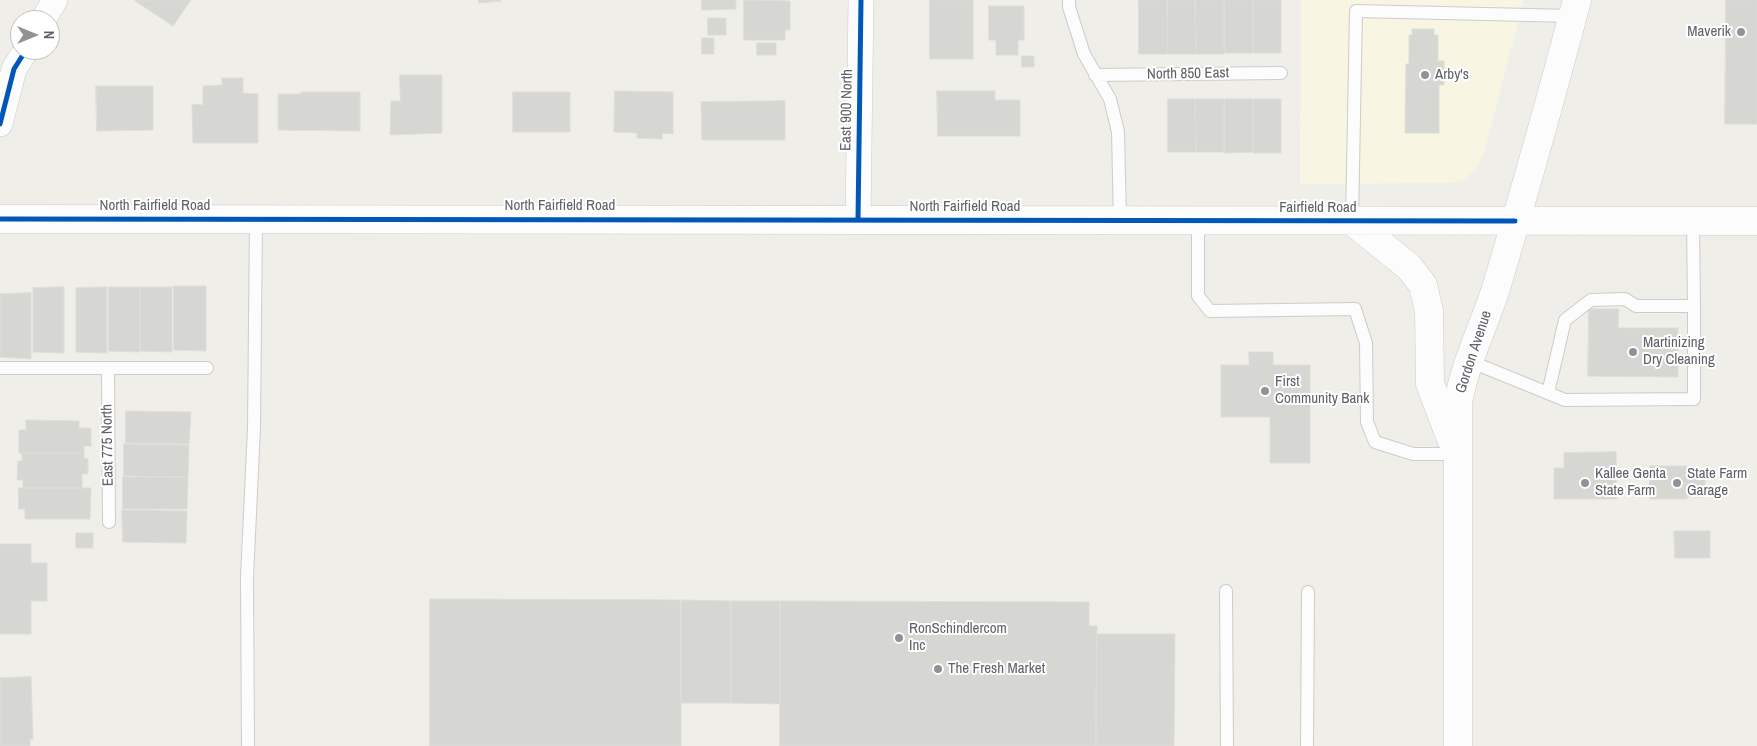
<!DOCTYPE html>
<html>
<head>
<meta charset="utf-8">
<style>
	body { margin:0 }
	#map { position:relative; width:1757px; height:746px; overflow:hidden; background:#efeee9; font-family:"Archivo Narrow",sans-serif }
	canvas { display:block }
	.north { position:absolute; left:10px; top:10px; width:50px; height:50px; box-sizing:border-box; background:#fff; border:1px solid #bfc0c3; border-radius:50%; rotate:90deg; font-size:14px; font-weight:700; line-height:20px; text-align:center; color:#5e6168 }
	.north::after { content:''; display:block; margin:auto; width:18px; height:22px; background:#919295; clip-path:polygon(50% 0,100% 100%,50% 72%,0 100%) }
</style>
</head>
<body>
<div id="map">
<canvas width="1757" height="746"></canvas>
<div class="north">N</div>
</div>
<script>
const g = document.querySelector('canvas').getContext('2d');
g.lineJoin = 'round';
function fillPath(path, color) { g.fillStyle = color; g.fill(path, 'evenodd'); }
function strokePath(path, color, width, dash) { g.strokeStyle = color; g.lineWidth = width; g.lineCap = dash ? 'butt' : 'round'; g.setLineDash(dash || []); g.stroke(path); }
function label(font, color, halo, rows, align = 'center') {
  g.font = font + ' "Archivo Narrow",sans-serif'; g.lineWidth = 4; g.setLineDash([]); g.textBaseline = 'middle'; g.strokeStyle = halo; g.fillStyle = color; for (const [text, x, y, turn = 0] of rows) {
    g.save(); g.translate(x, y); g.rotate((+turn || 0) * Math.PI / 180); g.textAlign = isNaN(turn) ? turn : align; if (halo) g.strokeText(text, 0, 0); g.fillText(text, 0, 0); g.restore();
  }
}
fillPath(new Path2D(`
	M1301,0h223l-40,153 -8,16 -13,11 -14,3 -149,1z`), '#f8f5e3');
const building = new Path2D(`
	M135,0h56l-18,26 -38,-25z
	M479,0h22v1l-22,2z
	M702,0h34v9l-34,1z
	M744,0l46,1v29h-5v10h-41z
	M930,0h43v59h-43z
	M1139,0h28l1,54h-29z
	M1168,0h27l1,54h-28z
	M1196,0h28v54h-28z
	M1225,0h28v53h-28z
	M1254,0h27v53h-27z
	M1726,0h31v124h-32z
	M989,6h35v34h-6v15h-22v-15h-7z
	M708,18h18v17h-18z
	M1412,29h22v6h4v26h6v24h-5v48h-34l1,-69h3v-29h3z
	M702,38h12v16h-12z
	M757,43h19v12h-19z
	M1022,56h12v11h-12z
	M400,75h42v58l-52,2 1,-34h9z
	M222,78h21v15l15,1v49h-65l-1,-39 11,1v-19l19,-1z
	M96,86h57v44l-56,1z
	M615,91l58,1v42l-11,-1v6l-25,-1v-5l-23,-1z
	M937,91h58v9h25v36h-82z
	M301,92h59v39l-82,-1v-36h24z
	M513,92h57v40h-57z
	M1168,99h27l1,53h-28z
	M1196,99h28v53h-28z
	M1225,99h28v53l-28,1z
	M1254,99h27v54h-27z
	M785,101v39h-83l-1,-38z
	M174,286h32v65l-32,-1z
	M64,287v66l-31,-1v-64z
	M107,287v66l-31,-1v-64z
	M109,287h31v65l-31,-1z
	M141,287h31v65l-31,-1z
	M31,293v66l-31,-2v-63z
	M1589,309h30l-1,19h60v49l-90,-1z
	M1249,352h24v13h37v98h-40v-46h-49v-52h28z
	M126,411l65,1 -2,32 -63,-1z
	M26,420l53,1v7h12v18h-7v7h-65v-23h7z
	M124,444l65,1 -1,32 -64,-1z
	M1616,452l1,47h-63v-31h10v-15z
	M22,453h62v5l4,1v15h-6v14h-59v-8h-6l1,-19h4z
	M1650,466h37v3h18v28h-18v2h-37z
	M123,477h65l-1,32h-64z
	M19,488h72l-1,31h-65v-10h-6z
	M122,510l65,1 -1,32 -63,-1z
	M1674,531h36v27h-35z
	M76,533h17v15h-17z
	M0,544h31v19h16v38h-16v33h-31z
	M430,599l251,1v146h-251z
	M681,600l50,1v102h-50z
	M731,601h49v103l-49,-1z
	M780,601l309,1v24h8l-1,120h-316z
	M1097,634h78l-1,112h-78z
	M31,677l2,62h-3v7h-30v-68z`);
fillPath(building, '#d6d6d3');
strokePath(building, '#deddd8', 1);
const lane = new Path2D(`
	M1069,0v7l15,47 26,45 8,33 2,89
	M1095,75l186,-2
	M1198,221v75l12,15 145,-2 11,34 1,79 8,20 38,12h44
	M1352,221l4,-210 216,5
	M1693,221l1,85
	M1469,361l96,39 129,-1v-93h-58l-11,-7 -34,1 -26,20 -17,73
	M0,368h207
	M108,368l1,154
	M1226,591l1,155
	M248,746l-1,-169 7,-149 2,-210
	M1307,746l1,-154`);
const street = new Path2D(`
	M43,20l12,-20
	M0,124l14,-55 12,-19
	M858,220l3,-220`);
const secondary = new Path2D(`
	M0,219l1757,2
	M1352,221l57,46 14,18 6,26 1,73 21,55
	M1458,746v-343c7,-41 27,-79 39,-118 28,-95 55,-190 80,-285`);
strokePath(lane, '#cccccb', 14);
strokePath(street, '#cccccb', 26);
strokePath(secondary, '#cbcccb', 29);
strokePath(lane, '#fdfcfc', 12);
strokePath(street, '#fdfcfc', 25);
strokePath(secondary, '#fdfcfc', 28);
strokePath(new Path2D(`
	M0,124l14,-55 12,-19
	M0,219l1515,2
	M858,220l3,-220`), '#0057b8', 5);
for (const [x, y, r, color] of [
	[1741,32,5,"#919295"],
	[1425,75,5,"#919295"],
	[1633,352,5,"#919295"],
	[1265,391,5,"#919295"],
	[1585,483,5,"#919295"],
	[1677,483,5,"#919295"],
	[899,638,5,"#919295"],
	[938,669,5,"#919295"]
]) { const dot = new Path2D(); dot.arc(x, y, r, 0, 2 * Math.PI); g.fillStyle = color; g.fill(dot); strokePath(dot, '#fff', 2); }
label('15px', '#5e6168', '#fff', [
	["Maverik",1731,32,"right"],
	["Arby's",1435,75],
	["Martinizing",1643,343],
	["Dry Cleaning",1643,360],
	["First",1275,382],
	["Community Bank",1275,399],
	["Kallee Genta",1595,474],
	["State Farm",1595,491],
	["State Farm",1687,474],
	["Garage",1687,491],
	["RonSchindlercom",909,629],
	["Inc",909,646],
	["The Fresh Market",948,669]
], 'left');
label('15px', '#5e6168', '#fff', [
	["North 850 East",1188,74,-1],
	["East 900 North",847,110,-89],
	["North Fairfield Road",155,206],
	["North Fairfield Road",560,206],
	["North Fairfield Road",965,207],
	["Fairfield Road",1318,208],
	["Gordon Avenue",1474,352,-72],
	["East 775 North",108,445,-91]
]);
</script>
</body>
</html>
